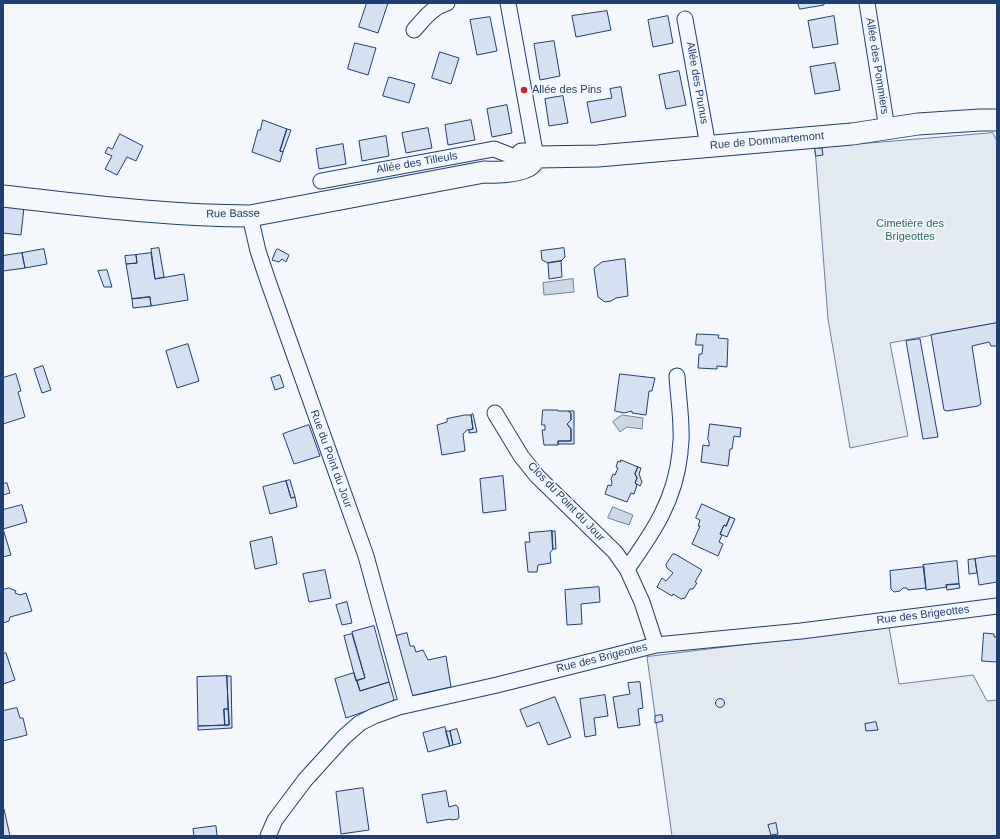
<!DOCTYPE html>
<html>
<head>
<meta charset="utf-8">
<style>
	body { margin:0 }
	#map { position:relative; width:1000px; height:839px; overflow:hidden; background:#f4f7fb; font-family:Helvetica,sans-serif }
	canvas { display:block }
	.frame { position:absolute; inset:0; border:4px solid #1d3f73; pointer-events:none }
</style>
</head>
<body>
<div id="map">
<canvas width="1000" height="839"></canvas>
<div class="frame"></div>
</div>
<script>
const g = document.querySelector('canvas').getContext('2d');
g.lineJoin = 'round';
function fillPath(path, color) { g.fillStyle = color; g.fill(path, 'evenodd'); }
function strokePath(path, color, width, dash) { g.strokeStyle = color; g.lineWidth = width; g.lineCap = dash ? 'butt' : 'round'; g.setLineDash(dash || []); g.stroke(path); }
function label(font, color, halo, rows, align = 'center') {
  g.font = font + ' Helvetica,sans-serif'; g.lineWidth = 3; g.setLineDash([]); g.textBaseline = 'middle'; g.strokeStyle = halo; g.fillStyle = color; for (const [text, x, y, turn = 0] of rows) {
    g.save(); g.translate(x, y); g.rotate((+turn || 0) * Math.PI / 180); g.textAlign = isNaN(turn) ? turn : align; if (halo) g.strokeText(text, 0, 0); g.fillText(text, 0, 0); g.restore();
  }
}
const green = new Path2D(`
	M993,133l4,8v182l-107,20 18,93 -58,12 -22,-129 -13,-171z
	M889,627l10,57 74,-9 14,26 10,-1v136h-325l-25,-179z`);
fillPath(green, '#e3e9f0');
strokePath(green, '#687fa3', 1);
const water = new Path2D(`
	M573,279l1,13 -30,3 -1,-12z
	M622,415l21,3 -1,11 -15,-2 -7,5 -7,-10z
	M613,507l20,8 -4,10 -21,-7z`);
fillPath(water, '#cfd7e4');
strokePath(water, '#687fa3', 1);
const building = new Path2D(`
	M367,3h21l-10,30 -19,-6z
	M798,3h26v2l-24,4z
	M607,11l4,19 -35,7 -4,-21z
	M668,16l5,27 -20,4 -5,-27z
	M834,16l4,28 -25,4 -5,-27z
	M490,17l7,34 -20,4 -7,-35z
	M554,41l6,35 -20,4 -6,-36z
	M355,43l21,5 -8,27 -20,-6z
	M440,52l19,6 -8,26 -19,-6z
	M835,63l5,27 -25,4 -5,-27z
	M679,71l7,34 -20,4 -7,-34z
	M389,77l26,7 -6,19 -26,-7z
	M621,87l5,29 -35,7 -4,-21 25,-4 -2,-9z
	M563,96l5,27 -19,3 -4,-27z
	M507,105l5,28 -20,4 -5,-28z
	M263,120l24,9 -7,22 3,1 -3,10 -28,-10 6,-22h2z
	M471,120l4,20 -27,5 -3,-20z
	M428,128l4,20 -26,5 -4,-20z
	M287,129l4,1 -8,22 -3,-1z
	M120,134l23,12 -7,15 -9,-4 -10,18 -12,-6 7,-13 -7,-3 3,-6 4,2z
	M386,136l3,20 -27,5 -3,-20z
	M343,144l3,20 -27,5 -3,-20z
	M815,148h7l1,7 -7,1z
	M3,205l21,2 -3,28 -18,-2z
	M159,248l5,29 -9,2 -4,-30z
	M564,248l1,9 -4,4 -13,2 -6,-3 -1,-9z
	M44,249l3,15 -22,4 -3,-15z
	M278,249l11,6 -3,7 -4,-3 -3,3 -7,-2 4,-10z
	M22,253l3,15 -22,3v-15z
	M151,253l4,26 29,-5 4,26 -37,6 -1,-9 -18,2 -6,-35 11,-1 -1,-8z
	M136,255l1,8 -11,1 -1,-8z
	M625,259l3,37 -12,2 -5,3 -6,1 -7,-5 -4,-29 8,-6z
	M561,261l1,16 -13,2 -1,-16z
	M107,270l5,17h-8l-6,-16z
	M150,297l1,9 -18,2 -1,-9z
	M997,323v23h-6l-2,-4 -17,4 9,58 -3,2 -31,5 -3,-1 -13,-75z
	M697,334l22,1 -1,3 10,1 -1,28 -10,-1v3l-19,-1 1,-14h3l1,-9h-7z
	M920,339l18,98 -15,2 -17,-98z
	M188,344l11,37 -22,7 -11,-37z
	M43,366l8,24 -9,3 -8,-24z
	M16,374l5,17 -3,1 7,25 -22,7v-46z
	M620,374l35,4 -3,13h-3l-3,24 -14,-2v-2l-8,2 -9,-2z
	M280,375l4,12 -9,3 -4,-12z
	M543,410h15v1h11l2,3v6l-4,4 4,5v12h-13v4h-14l-2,-15h3v-5h-3z
	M569,411h5v33h-16v-3h13v-12l-4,-5 4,-4v-6z
	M473,414l4,18 -8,1v-3l4,-1 -2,-14z
	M465,415h6l2,14 -6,1 -4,4 2,17 -23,4 -5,-30 10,-3v-3z
	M710,424l31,4 -1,9 -6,-1 -2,13h-2l-2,17 -27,-4 2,-17 6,1v-5l-1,-1z
	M309,425l11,31 -26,8 -11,-30z
	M621,460l17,7 -3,7 2,4 -2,5 2,2 -3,9 -3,-1 -4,9 -22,-8 3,-9 3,1 1,-3 -1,-4 2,-5 2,1 3,-7 -2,-1 2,-6 2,1z
	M638,467l3,1 -2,6 3,8 -2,4 -5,-3 2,-5 -2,-4z
	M503,476l3,34 -23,3 -3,-34z
	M290,480l5,17 -4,1 -5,-17z
	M286,481l5,17 4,-1 2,10 -27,7 -7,-27z
	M7,483l3,10 -7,2v-11z
	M702,504l28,13 -4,9 -2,-1 -4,9 2,1 -3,7 4,2 -5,12 -26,-12 8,-18h-2l2,-6 -4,-2z
	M22,505l5,17 -24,7 8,26 -8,2v-47z
	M730,517l5,2 -8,18 -7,-3 4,-9 2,1z
	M552,531h3l1,18h-3z
	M552,531l1,18 -3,4 1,10 -13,2 -1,7h-9l-3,-30h5l-1,-9z
	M272,537l5,27 -22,5 -5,-27z
	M673,554h2l27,16 -7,12 2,1 -4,6h-3l-5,9 -4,1 -8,-5 -1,2 -15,-9 5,-9 4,3 7,-8 -6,-5 -1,-3z
	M991,556h6v26l-18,3 -4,-26z
	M975,559l2,14 -8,1 -1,-14z
	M957,561l2,23 -13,1 1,2 -21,3 -3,-25z
	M924,567l2,21 -18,2 -1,-2h-4l-3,3 -6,1 -3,-3 -1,-18z
	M325,570l6,28 -22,4 -6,-28z
	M959,584l1,4 -13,2 -1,-5z
	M599,587l1,15 -19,2 1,20 -15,1 -2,-35z
	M9,588l7,3 -1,2 5,2 6,-2 6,18 -22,6 -1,4 -6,2v-33z
	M347,602l5,21 -10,2 -6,-20z
	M374,626l15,56 -29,9 -3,-11 8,-2 -13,-46z
	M407,633l3,13h4l2,6 7,-2 5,10 18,-4 5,31 -40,9 -15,-60z
	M984,633l10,1v3h3v25l-15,-1z
	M352,634l13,44 -9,3 -12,-45z
	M6,653l9,27 -12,4v-30z
	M354,673l6,18 29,-9 5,17 -2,3 -46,16 -11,-39z
	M227,676l1,33h-4l1,16 -27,1 -1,-49z
	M227,676h4l1,52 -34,2v-4l31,-1z
	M640,682l3,26 -5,1 2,16 -22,3 -5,-31 17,-3 -2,-11z
	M605,695l3,21 -14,2 2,17 -11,2 -5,-38z
	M555,697l16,40 -23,8 -9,-23 -12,5 -7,-17z
	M715.5 703a4.5 4.5 0 1 1 9 0a4.5 4.5 0 1 1-9 0Z
	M17,708l3,10h3l4,17 -24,6v-30z
	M224,709h4l1,16h-4z
	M662,715l1,6 -8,2v-7z
	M876,722l2,8 -12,1 -1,-7z
	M445,727l5,19 -22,6 -5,-19z
	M457,729l4,14 -8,2 -3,-14z
	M446,731h4l3,14 -3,1z
	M363,788l6,42 -28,4 -5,-42z
	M446,791l3,16 7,-2 2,2 1,10 -1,2 -7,1v-1l-24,4 -5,-28z
	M3,809h1l6,27h-7z
	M776,823l2,11 -7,1 -3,-10z
	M216,826l1,10h-23l-1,-7z`);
fillPath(building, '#d5e0f0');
strokePath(building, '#1d3f73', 1);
const street = new Path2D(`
	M508,3l28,154
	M867,3l20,126
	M685,19l23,127
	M414,30c10,-11 18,-23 33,-27
	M321,181l173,-32 18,7
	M250,216l8,35 10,30 98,275 41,149
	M495,413l26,43 16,20 78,76 12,17 15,33 14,43
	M627,569c27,-38 48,-69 53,-116 0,-7 2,-15 1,-22 0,-18 -3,-37 -4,-55
	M268,836l7,-16 30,-40 39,-43 16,-14 14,-7 25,-9 98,-22 159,-40 145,-14 196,-25`);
const secondary = new Path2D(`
	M522,154h6l8,3 62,-1 254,-22 66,-10 62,-4h17
	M3,196c82,9 164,20 247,20l234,-44c11,1 33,0 44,-6 3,-1 6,-6 8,-9`);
strokePath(street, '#1d3f73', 17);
strokePath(secondary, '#1d3f73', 23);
strokePath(street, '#f4f7fb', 15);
strokePath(secondary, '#f4f7fb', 21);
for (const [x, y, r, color] of [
	[524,90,4,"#c62828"]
]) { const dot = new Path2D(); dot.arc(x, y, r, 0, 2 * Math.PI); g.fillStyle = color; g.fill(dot); strokePath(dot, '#f4f7fb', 1.5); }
label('11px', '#1d3f73', '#f4f7fb', [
	["Allée des Pommiers",877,66,81],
	["Allée des Prunus",697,83,80],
	["Rue de Dommartemont",767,141,-5],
	["Allée des Tilleuls",417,163,-10],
	["Rue Basse",233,214,-1],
	["Rue du Point du Jour",331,459,70],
	["Clos du Point du Jour",566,502,46],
	["Rue des Brigeottes",923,615,-7],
	["Rue des Brigeottes",602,658,-14]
]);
label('11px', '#1d3f73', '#f4f7fb', [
	["Allée des Pins",532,90]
], 'left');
label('11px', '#2c6c60', '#f4f7fb', [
	["Cimetière des",910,224],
	["Brigeottes",910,237]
]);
</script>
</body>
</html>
